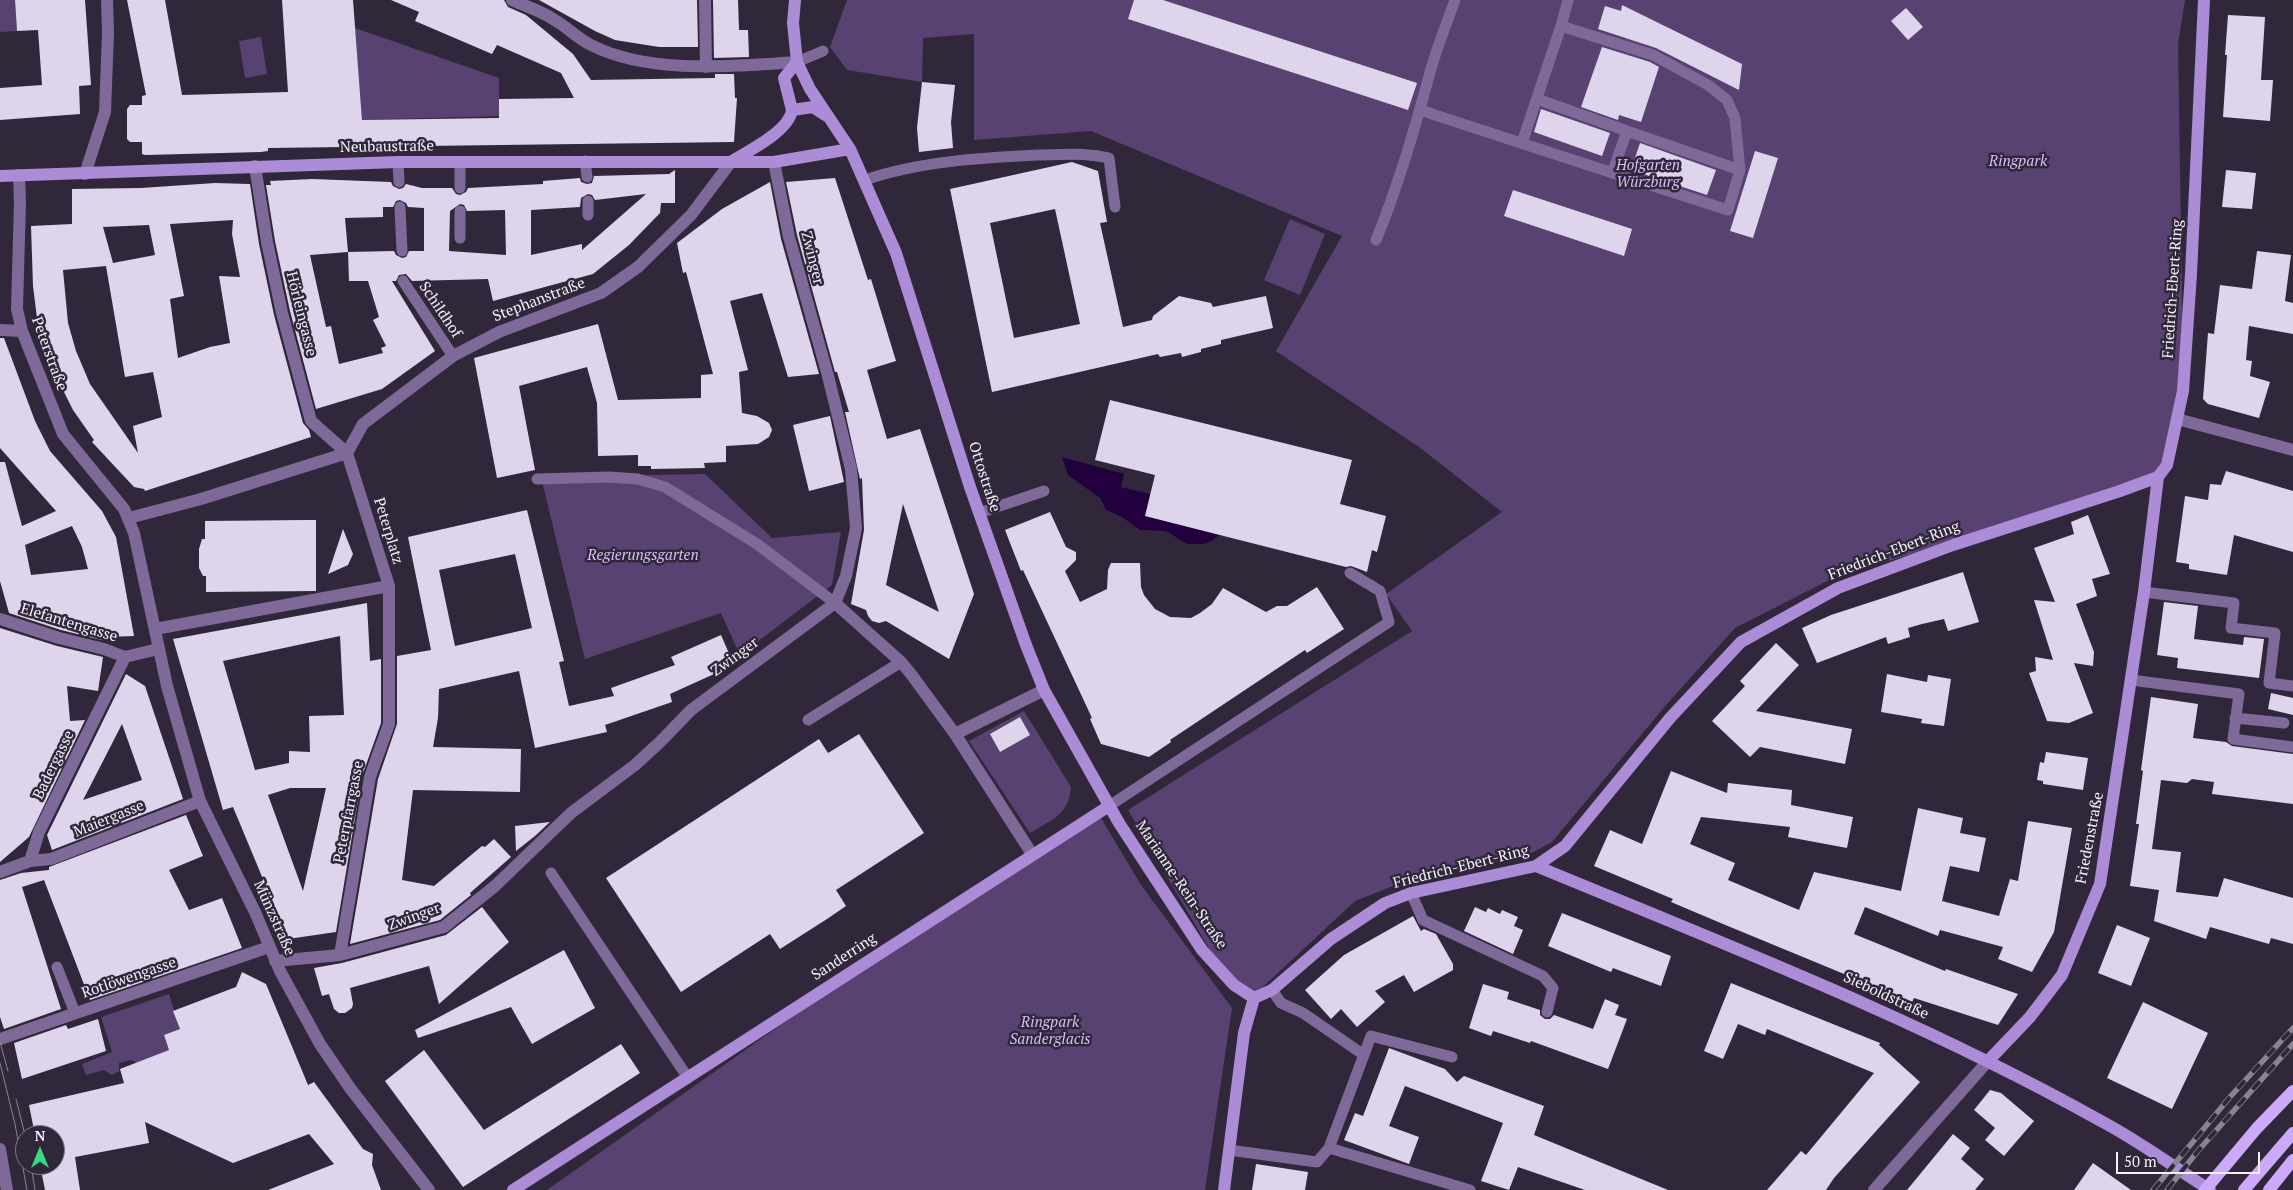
<!DOCTYPE html>
<html>
<head>
<meta charset="utf-8">
<style>
	body { margin:0 }
	#map { position:relative; width:2293px; height:1190px; overflow:hidden; background:#30283a; font-family:"PT Serif",serif }
	canvas { display:block }
	.north { position:absolute; left:15px; top:1125px; width:50px; height:50px; box-sizing:border-box; background:#30283a; border:1px solid #7e7887; border-radius:50%; rotate:0deg; font-size:14px; font-weight:700; line-height:20px; text-align:center; color:#f4effb }
	.north::after { content:''; display:block; margin:auto; width:18px; height:22px; background:#39d87f; clip-path:polygon(50% 0,100% 100%,50% 72%,0 100%) }
	.scale { position:absolute; left:2116px; top:1152px; width:144px; height:22px; box-sizing:border-box; border:2px solid #f4effb; border-top:0; padding-left:6px; font-size:15px; line-height:18px; white-space:nowrap; color:#f4effb; -webkit-text-stroke:4px #30283a; paint-order:stroke }
</style>
</head>
<body>
<div id="map">
<canvas width="2293" height="1190"></canvas>
<div class="north">N</div>
<div class="scale">50 m</div>
</div>
<script>
const g = document.querySelector('canvas').getContext('2d');
g.lineJoin = 'round';
function fillPath(path, color) { g.fillStyle = color; g.fill(path, 'evenodd'); }
function strokePath(path, color, width, dash) { g.strokeStyle = color; g.lineWidth = width; g.lineCap = dash ? 'butt' : 'round'; g.setLineDash(dash || []); g.stroke(path); }
function label(font, color, halo, rows, align = 'center') {
  g.font = font + ' "PT Serif",serif'; g.lineWidth = 5; g.setLineDash([]); g.textBaseline = 'middle'; g.strokeStyle = halo; g.fillStyle = color; for (const [text, x, y, turn = 0] of rows) {
    g.save(); g.translate(x, y); g.rotate((+turn || 0) * Math.PI / 180); g.textAlign = isNaN(turn) ? turn : align; if (halo) g.strokeText(text, 0, 0); g.fillText(text, 0, 0); g.restore();
  }
}
fillPath(new Path2D(`
	M0,0h15l2,31 -17,1z
	M847,0h1338l-7,44 5,317 -3,65 -23,48 -206,69 -114,33 -102,52 -69,77 -114,137 -24,13 -122,26 -51,20 -104,97 -17,-7 -106,-181 284,-179 -26,-37 116,-82 -83,-65 -143,-96 66,-115 -251,-105 -117,9v-106l-51,4 -1,44 -75,-12 -17,-23z
	M355,28l144,50v38l-137,4z
	M261,37l6,37 -22,4 -6,-37z
	M1290,219l35,15 -25,61 -36,-15z
	M705,474l67,64 69,-6 -9,53 -92,70 -19,-42 -136,46 -44,-182z
	M1024,711l47,76c-2,28 -20,33 -41,46l-61,-92z
	M1095,808l46,77 91,123 -27,182h-658l221,-156z
	M169,994l11,35 -16,6 5,15 -32,13 -6,-3 -12,3v8l-7,4 -8,-5 -18,5 -4,-11 30,-12 -11,-35z`), '#584272');
fillPath(new Path2D(`
	M1062,457l62,17 -3,13 29,7 -5,22 74,19 -7,6 -9,3h-16l-21,-13 -26,-1 -18,-13 -16,-7 -6,-12 -32,-23z`), '#22003d');
fillPath(new Path2D(`
	M15,0h70l6,85 -12,1 1,28 -80,6v-32l42,-3 -4,-55 -21,1z
	M127,0h38l17,95 106,-3 -6,-92h71l9,120 137,-2v-19l75,-1 -13,-25 -64,-28 -5,9 -77,-33 4,-9 -28,-12h113l4,7 18,8 47,39 18,26 124,-2v-4h19l1,24h2l-3,44 -466,6v3l-7,1 -116,3 -3,-1v-12h-12l-3,-3v-30l3,-4h12v-9l4,-1z
	M539,0h158l1,47h-39l-44,-7 -20,-9z
	M713,0h25l1,30h9l1,27 -35,1z
	M1134,0h29l254,83 -9,27 -280,-91z
	M1622,5l120,59 -3,26 -83,-42 -58,-19 7,-23 16,5z
	M1906,8l17,19 -15,13 -17,-19z
	M2228,15l37,2 -4,63h12l-3,41 -47,-4 4,-62h-2z
	M1602,47l48,15 9,5 -18,55 -22,-7 -1,5 -37,-13z
	M922,82l33,3 -4,37 2,26 -34,4 -2,-24z
	M1541,109l69,24 -8,23 -68,-24z
	M1640,143l76,27 -9,25 -76,-25z
	M1755,151l23,7 -25,80 -23,-7z
	M1072,162l26,9 9,51 -7,1 23,104 29,-7 1,-4 26,-20 32,7 2,4 53,-11 7,32 -52,12v4l-20,5v3l-19,5 -1,-4 -21,4 -2,-3 -166,38 -42,-203zM1055,209l25,115 -66,14 -24,-115z
	M675,170v33h-14l-1,10 -31,32 -36,29 -100,27 -5,-22 -76,2 -6,-7 -7,1 -3,6h-4l43,70 -53,38 -66,20 -26,-98 -15,-70 -9,-56h5l-1,-4 42,-2 79,3 2,4 6,3 4,-1 3,-4 16,4h30l4,6 4,1 6,-3 2,-4 75,-4v-3l37,-3 1,4 6,2 5,-1 2,-7 75,-2zM588,194l4,1 3,5 51,-6 -64,56v-6l-51,11v-45l49,-3 1,-9zM400,200l6,3 2,4 16,1v43h-15l-3,6 -4,1 -6,-3 -2,-4 -46,1 -3,-34 38,-1v-10h10l3,-6zM460,204l4,1 3,6 38,-1 1,45 -57,-4 1,-40zM348,252l1,29h19l11,36 -6,3 13,26 -5,2 2,5 -44,11 -8,-38 -5,1 -16,-72z
	M2226,170l30,3 -4,36 -30,-2z
	M835,178l33,102 3,-1 25,82 -29,9 20,69 33,-10 54,165 -25,65 -63,-38 -7,2 -7,-2 -4,-5 -2,-6 -15,-6 13,-74 -2,-52 -2,1 -15,-67h4l-12,-40h-2l-38,-137 -11,-53zM903,504l14,43 22,65 -53,-27z
	M770,182l11,57 38,135 -31,3 -26,-84 -32,8 18,69 -9,2 3,41 15,3 12,7 3,7 -3,7 -11,7 -32,2v16l-22,1 1,5 -54,1v-3h-13v-11l-40,1 -1,-53 -10,-36 -68,19 16,84 -38,8 -23,-120 124,-34 20,76 83,-2v-23l12,-1 -27,-102 -3,1 -6,-30 45,-34z
	M215,183l35,1 9,60 15,71 29,108 6,7 2,7 -166,54 -1,-2 -10,-2 -42,-45 2,-2 -21,-30 -19,-38 -17,-54 -4,-32 -2,-60 41,-2v-35l69,-1zM233,220l-1,14 8,43 -21,-1 11,67 -20,4 -32,11 -8,-59 14,-3 -14,-72zM149,225l6,30 -42,8 -10,-36zM106,266l19,111 28,-5 9,45 -29,9 5,27 -48,-69 -14,-33 -8,-28 -5,-53z
	M1513,190l119,39 -8,27 -120,-40z
	M2257,251l34,4 -6,46 8,2v31l-44,-8 -3,34 6,1 -2,15 20,6 -11,36 -51,-14 -5,-5 5,-66 6,1 6,-49 32,4z
	M0,338h4l31,83 15,30 52,60 14,26 18,99 -27,1 -1,4 -45,-11 -52,-17 -9,-32v-119h5l17,64 34,-15 -56,-63zM72,526l10,21 6,22 -57,6 -6,-30z
	M1110,400l242,60 -12,44 46,12 -9,36 -5,-2 -5,22 -16,-6 -5,1 -201,-51 10,-41 -60,-15z
	M830,416l14,66 -35,9 -16,-66z
	M2226,471l67,20v61l-59,-17 -7,40 -38,-6v-5l-13,-2 9,-66 23,4 2,-16 11,1z
	M527,510l37,151 -5,1 10,44 45,-10 -3,-8 64,-23 -4,-8 50,-22 13,30 -64,29 2,8 -67,23 2,7 -72,16 -16,-77 -80,18 -1,29 -5,29 88,2 -1,43 -107,-2 -11,90 32,6 48,-40 3,1 9,-8 17,18 -41,36 1,2 -31,25 -90,24 28,-165 19,-55v-68l34,-6 -23,-113zM515,554l17,74 -77,18 -16,-76z
	M1050,512l16,35 10,5v8l-11,11 15,31 27,-13 1,-19 3,-7h29l1,24 3,8 11,14 15,8 21,1 9,-5 12,-9 11,-16 43,24 11,-6h10l30,-19 27,42 -37,24 -2,-3 -135,90 1,2 -22,15 -48,-13 -11,-25 2,-1 -69,-148 -2,1 -16,-41z
	M2088,515l22,59 -18,5 5,17 -21,8 18,48 -1,14 -19,-3 19,50 -24,10 -22,-2 -18,-48 7,-2 -1,-14 18,3 -19,-60 21,2 -21,-54 40,-14 -3,-12z
	M306,520h10v71l-110,1v-16h-3l-4,-8v-19l3,-10h3v-18z
	M343,529l10,25 -5,11 -20,9z
	M1963,572l16,50 -31,9 -4,-12 -22,5 -14,4 2,9 -22,7 -2,-7 -69,26 -15,-35 29,-13z
	M2164,602l34,4 -4,33 49,6 1,-8 20,2 -5,39 -82,-10 1,-10 -21,-3z
	M367,603l3,58 11,-2v64l-19,53 -26,156 -48,7 -55,-132 -10,3 -50,-171zM340,636l4,79 -35,1 1,36 -21,-1v12l-34,7 -32,-109zM290,788h36l-23,103 -35,-96z
	M0,628l57,18 46,11 -5,34 -31,-5 3,35 15,-1 -56,117 -29,25z
	M1776,643l23,22 -43,46 96,18 -7,35 -85,-17 -10,10 -38,-36 33,-35 -5,-5z
	M126,674l19,12 38,113 -131,51 -5,-15zM122,724l20,56 -59,20 18,-35z
	M1887,674l40,8 1,-7 23,4 -7,47 -23,-3 1,-4 -41,-7z
	M2271,693l22,5v17l-25,-6z
	M2151,697l47,7 -5,34 33,4 6,4 61,8v50l-81,-10 2,-12 -22,-3 -5,4 -26,-3 -9,69 29,3 -5,40 42,5 6,-19 69,20v46l-22,-6 -2,6 -59,-17 -4,12 -52,-18 5,-31 -29,-4 9,-62h-3l7,-53 -2,-1z
	M1020,717l10,18 -30,17 -10,-18z
	M859,734l65,99 -88,57 10,16 -19,13 -47,30 -10,-15 -89,58 -75,-114 213,-139 9,14z
	M2046,752l42,6 -5,32 -40,-6v-3l-6,-1 3,-18 4,1z
	M1671,771l56,22 1,-10 64,7 -1,15 62,12 -6,31 -59,-11 2,-10 -89,-10 -11,27 45,19 -7,17 71,30 15,-38 87,19 17,-83 45,10 -3,15 26,5 -7,34 -29,-6 -8,35 57,15 11,-37 8,2 10,-60 44,7 -18,104 -22,40 -34,-13 5,-12 -63,-17 -2,6 -73,-29 -11,27 91,37 1,-2 72,25 -20,31 -84,-27 -2,4 -189,-78 -52,-22 2,-3 -79,-33 16,-36 32,14z
	M186,815l17,41 -34,14 20,40 33,-12 20,50 -152,52 -46,-120 -22,7 39,122 -57,20 -4,-12v-137l21,-7 28,-3v-3z
	M550,822l-15,14 -19,15 -1,-25z
	M482,907l27,35 -70,62 -10,-38 -79,22 3,16 -1,4 -7,5h-6l-5,-4 -5,-15 -7,2 -8,-28 28,-5 104,-28z
	M1475,907l11,5 2,-4 12,6 2,-4 16,7 -4,9 9,4 -10,24 -49,-23z
	M1562,913l109,43 -10,30 -48,-18 -2,4 -63,-26z
	M1413,916l8,15 3,-2 12,5 17,30v6l-39,22 -10,-17 -29,16 10,11 -28,25 -16,-18 -10,10 -26,-29 39,-35z
	M2117,925l33,13 -19,48 -33,-13z
	M564,950l31,58 -63,36 -21,-37 -93,31 -3,-8z
	M242,972l24,12 42,101 6,-3 49,67 10,5 -1,11 9,25h-113l66,-26 -25,-30 -76,29 -88,-41 4,21 -74,14 5,33h-35l-5,-25h15v-30h-20l-6,-30 95,-22 -4,-14 49,-19 -5,-15 16,-6 -7,-18 63,-24z
	M1731,983l149,60 -1,2 41,37 -86,96 -8,12h-59l34,-39 5,4 68,-82 -107,-44 -2,6 -27,-11 -15,35 -19,-8z
	M1483,984l26,8 -2,7 33,11v5l5,4h5l4,-4 39,14 12,-30 14,6 -4,10 12,4 -19,50 -77,-28 -1,2 -37,-12 -2,5 -22,-8z
	M2143,1002l65,31 -36,76 -65,-31z
	M98,1019l8,32 -84,28 -8,-36 52,-18 2,4z
	M621,1044l19,29 -177,114 -78,-106 39,-31 60,80z
	M1389,1048l56,21 12,13 7,-6 80,30 -10,29 134,55h-83l-67,-23 -9,23 -28,-9 22,-58 -98,-37 -16,40 30,11 -10,27 -65,-24 11,-27 8,3z
	M1990,1090l11,3 33,28 -30,35 -19,-16 10,-12 -21,-18z
	M1953,1134l17,14 -9,11 23,20 -9,11h-68z
	M2093,1163l38,27h-57z
	M1256,1164l52,8 -3,18h-53z`), '#ded5ec');
strokePath(new Path2D(`
	M1561,26l7,-26
	M797,62l26,-11
	M1537,99l90,32 -15,42
	M1421,110l14,5c98,32 195,64 293,95l12,-40 -5,-52 -8,-18 -19,-15 -55,-30 -92,-29 -39,117
	M1627,131l113,39
	M585,161l2,16
	M398,162l1,20
	M460,162v26
	M865,180c55,-19 117,-22 175,-25 25,0 45,-3 69,3l6,49
	M588,201v14
	M400,207l2,44
	M460,211v27
	M1376,240c22,-53 38,-108 53,-164 7,-26 17,-51 26,-76
	M403,281l50,75
	M537,479l72,-2 29,2 27,8 92,57 78,59
	M979,513l65,-22
	M2144,592l90,11 -3,25 44,5 -6,50 24,3
	M2131,680l108,14 -6,45 60,8
	M2235,718l49,5
	M808,720l93,-58
	M1109,806l280,-184 -9,-31 -30,-18
	M551,873l137,205
	M1411,893l12,27 120,56 10,12 -6,24
	M57,967l18,46
	M1272,990l9,13 22,10 61,42
	M1329,1148l42,-112 81,21
	M1229,1150l88,12 12,-14 141,42`), '#7e6999', 11);
strokePath(new Path2D(`
	M512,0c13,6 29,11 41,19 13,7 24,19 38,26 59,30 142,21 206,17
	M705,0l1,67
	M255,166l12,76 15,71 29,108 36,32
	M85,174l20,-62 3,-79 -1,-33
	M19,175l1,27 -3,107 5,22 41,103 61,75 10,24 33,153 33,115 55,111 25,59 40,73 30,44 79,102
	M0,330l22,1
	M2177,419l116,31
	M347,453l16,-29 90,-68 46,-24 102,-39 37,-26 53,-52 40,-53
	M129,518l72,-19 146,-46
	M835,603l66,59 10,12 44,60 77,120
	M0,619l59,19 45,11 21,8 33,-8
	M155,629l234,-43
	M955,734l89,-44
	M30,861l9,-29 86,-175
	M0,872l30,-11 21,-2 149,-58
	M340,955l30,-178 19,-53v-138l-42,-133
	M275,961l65,-6 104,-28 51,-41 76,-73 64,-48 25,-23 31,-32 144,-107 11,-27 10,-48 -5,-59 -23,-93 -39,-139 -15,-75
	M0,1039l269,-92
	M0,1149l7,41
	M1874,1190l114,-129`), '#7e6999', 12);
strokePath(new Path2D(`
	M795,0l-2,23 4,39 13,27 40,60 46,104 74,234 56,158 18,45 75,133 83,127 32,35 20,13
	M792,110l21,-3 12,8
	M732,161c17,-10 57,-30 60,-51l-8,-32 13,-16
	M0,176l398,-14h376l76,-13
	M1536,866c191,79 385,154 565,255 38,20 73,46 109,69
	M1254,998l18,-8 59,-51 54,-36 26,-10 125,-27 29,-20 105,-128 71,-76 97,-54 115,-43 167,-54 38,-14 9,-12 16,-74 8,-117 13,-274
	M1988,1061l42,-44 32,-42 38,-91 44,-292 14,-115
	M513,1190l596,-384
	M1224,1190l20,-157 10,-35`), '#ac8bd7', 12);
strokePath(new Path2D(`
	M2205,1190l52,-62 36,-37
	M2244,1190l49,-57
	M2269,1190l24,-30`), '#ccaaf9', 12);
strokePath(new Path2D(`
	M0,1042l8,29
	M0,1063l15,61 12,66
	M16,1099l9,36
	M31,1165l4,25`), '#8a8392', 1);
const rail = new Path2D(`
	M2153,1190l77,-93 63,-69
	M2167,1190l30,-38 96,-108`);
strokePath(rail, '#8a8392', 5.5);
strokePath(rail, '#30283a', 4, [11]);
label('15px', '#f4effb', '#30283a', [
	["Neubaustraße",387,147,-1],
	["Zwinger",812,258,76],
	["Friedrich-Ebert-Ring",2173,289,-86],
	["Stephanstraße",539,300,-21],
	["Schildhof",440,310,56],
	["Hörleingasse",301,314,76],
	["Peterstraße",49,354,70],
	["Ottostraße",984,477,72],
	["Peterplatz",388,531,73],
	["Friedrich-Ebert-Ring",1894,551,-21],
	["Elefantengasse",69,623,17],
	["Zwinger",735,657,-36],
	["Badergasse",54,765,-64],
	["Peterpfarrgasse",349,812,-79],
	["Maiergasse",109,819,-22],
	["Friedenstraße",2090,838,-79],
	["Friedrich-Ebert-Ring",1461,867,-14],
	["Marianne-Rein-Straße",1181,885,56],
	["Zwinger",414,917,-20],
	["Münzstraße",274,918,66],
	["Sanderring",844,957,-33],
	["Rotlöwengasse",129,978,-19],
	["Sieboldstraße",1886,996,25]
]);
label('italic 15px', '#d5bdf7', '#30283a', [
	["Ringpark",2018,162],
	["Hofgarten",1648,166],
	["Würzburg",1648,183],
	["Regierungsgarten",643,556],
	["Ringpark",1050,1023],
	["Sanderglacis",1050,1040]
]);
</script>
</body>
</html>
